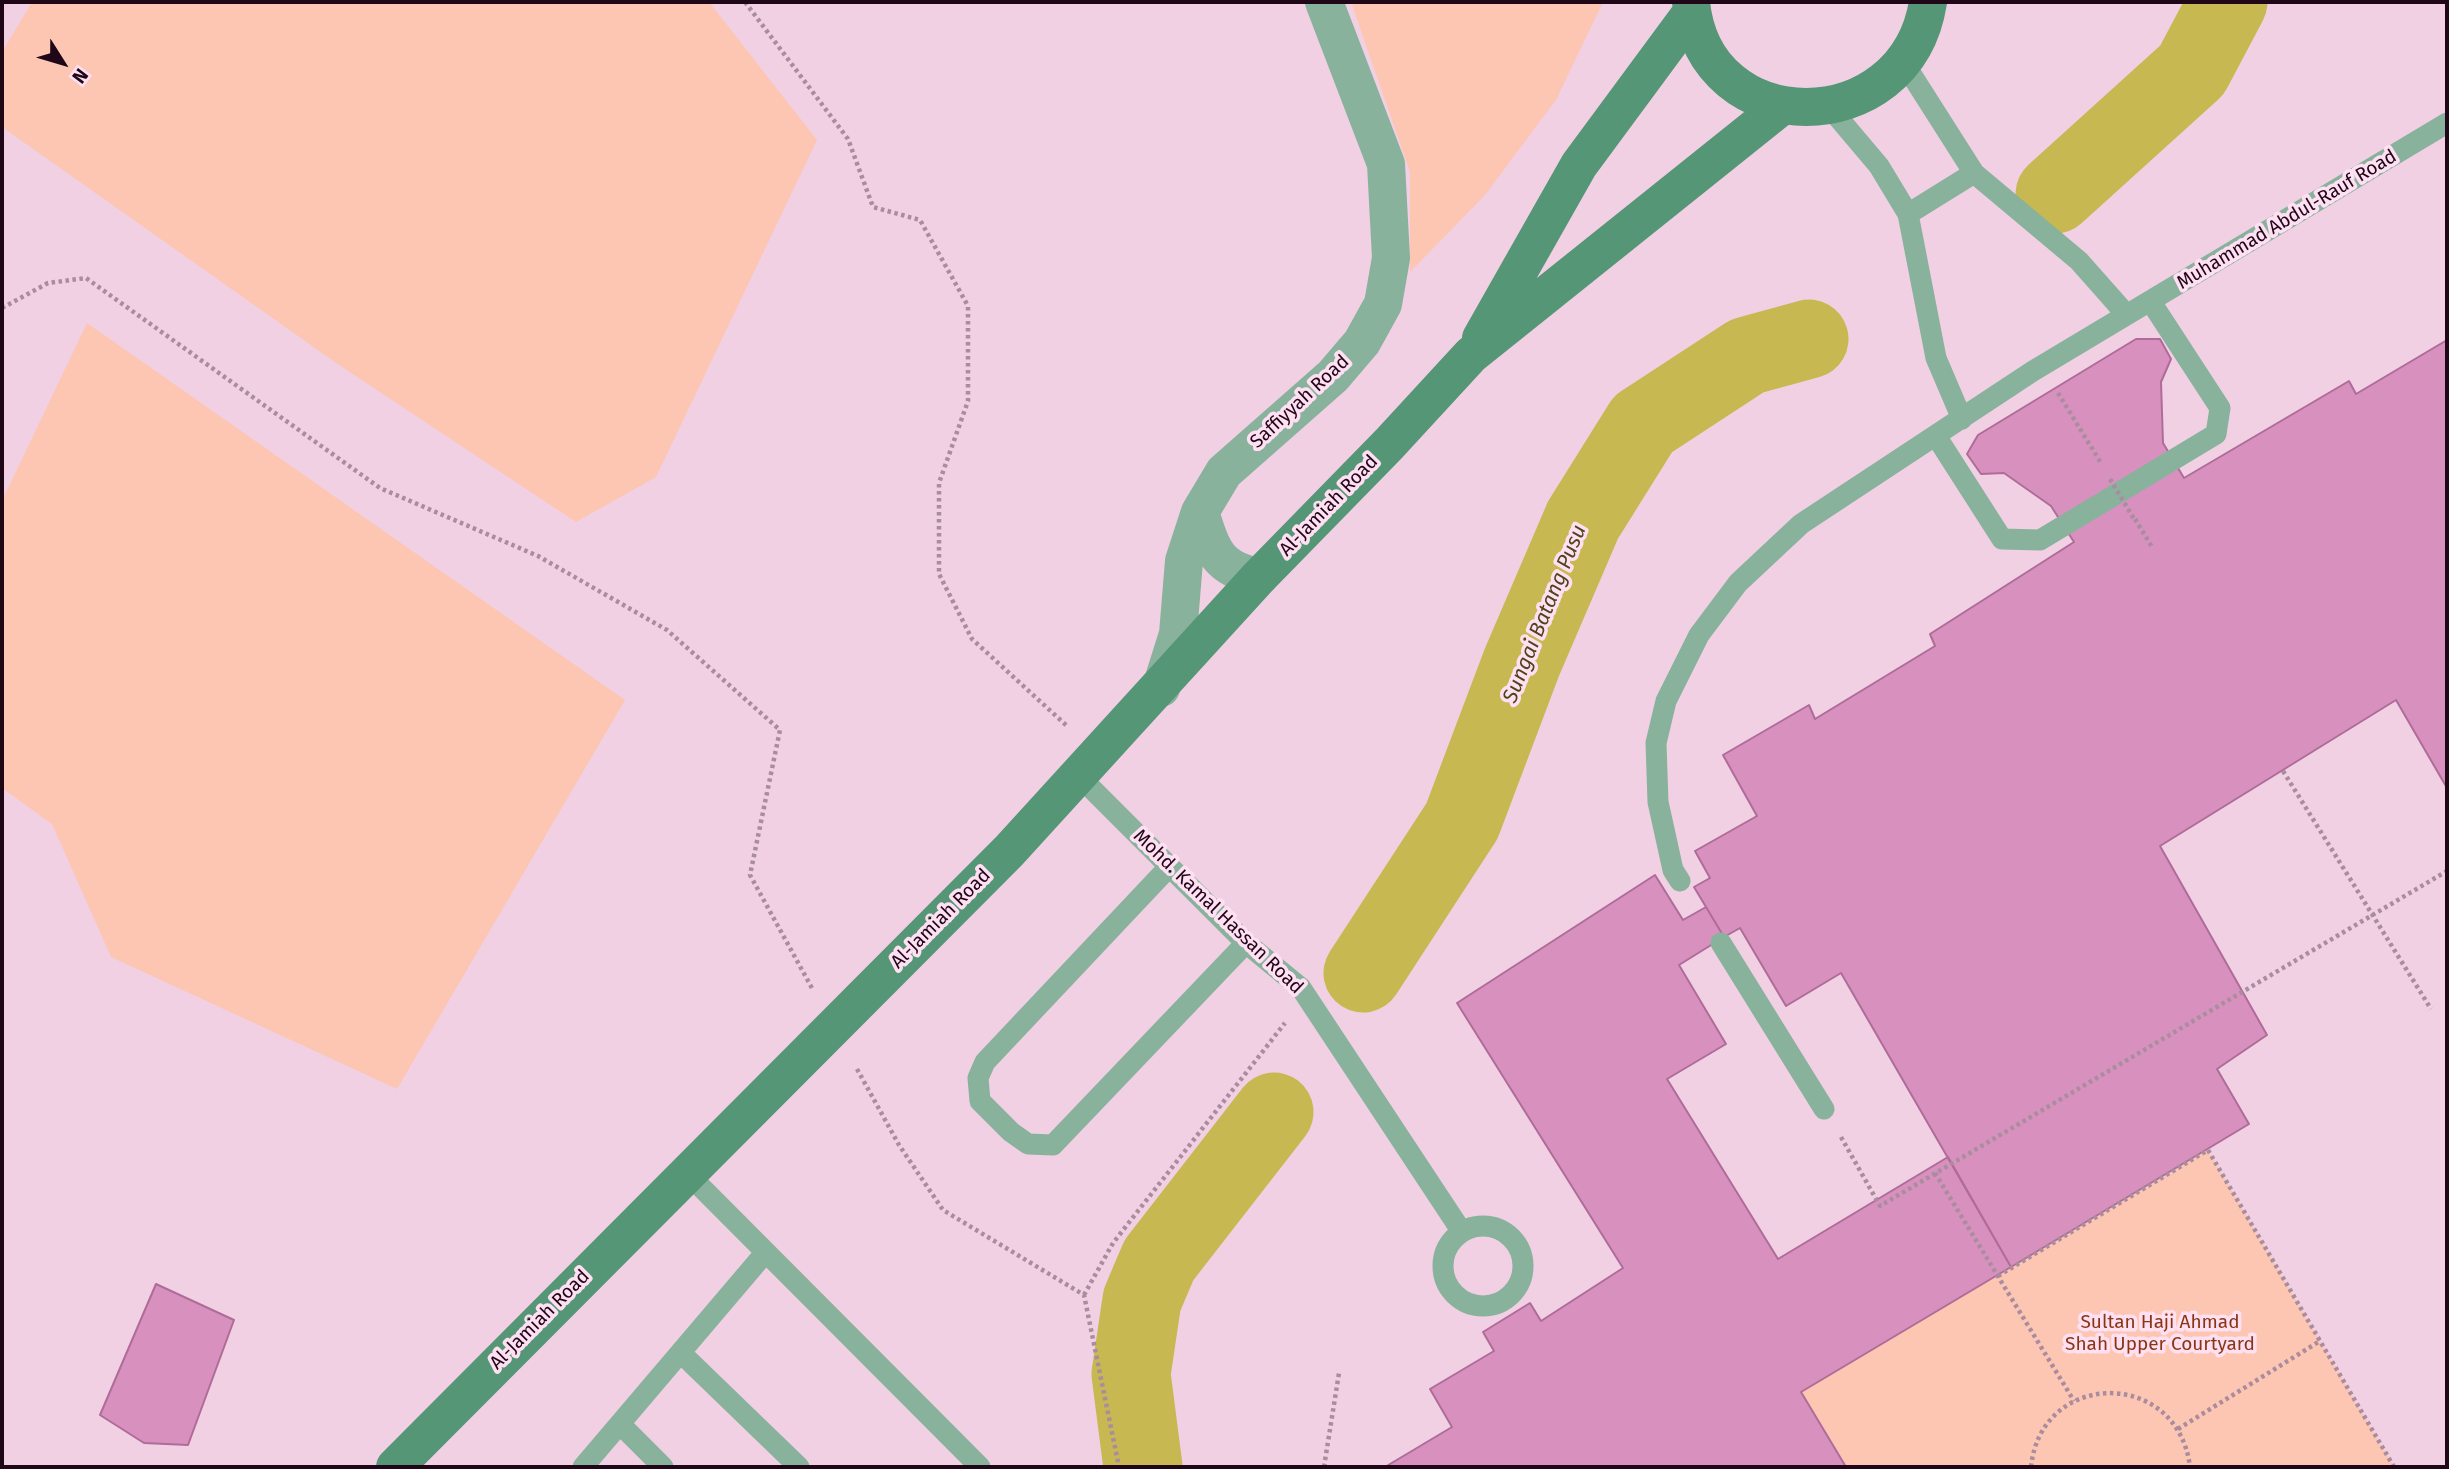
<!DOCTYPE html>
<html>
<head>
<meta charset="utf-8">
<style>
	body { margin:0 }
	#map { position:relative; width:2449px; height:1469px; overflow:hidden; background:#ffe0f3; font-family:"Fira Sans",sans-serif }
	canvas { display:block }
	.frame { position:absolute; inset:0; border:4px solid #200718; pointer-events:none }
	.north { position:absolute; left:28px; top:28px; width:70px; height:70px; -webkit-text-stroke:5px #ffe0f3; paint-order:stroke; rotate:127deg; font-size:19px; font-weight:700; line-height:28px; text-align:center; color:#200718 }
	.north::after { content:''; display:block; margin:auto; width:24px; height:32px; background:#200718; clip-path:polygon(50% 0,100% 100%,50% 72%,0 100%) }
</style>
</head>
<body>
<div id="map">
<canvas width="2449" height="1469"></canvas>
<div class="frame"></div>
<div class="north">N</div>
</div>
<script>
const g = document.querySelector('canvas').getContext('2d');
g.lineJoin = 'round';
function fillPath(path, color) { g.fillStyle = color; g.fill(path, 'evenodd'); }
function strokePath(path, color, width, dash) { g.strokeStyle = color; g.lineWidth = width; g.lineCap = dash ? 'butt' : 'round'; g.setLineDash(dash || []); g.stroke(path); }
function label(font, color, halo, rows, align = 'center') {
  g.font = font + ' "Fira Sans",sans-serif'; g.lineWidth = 7; g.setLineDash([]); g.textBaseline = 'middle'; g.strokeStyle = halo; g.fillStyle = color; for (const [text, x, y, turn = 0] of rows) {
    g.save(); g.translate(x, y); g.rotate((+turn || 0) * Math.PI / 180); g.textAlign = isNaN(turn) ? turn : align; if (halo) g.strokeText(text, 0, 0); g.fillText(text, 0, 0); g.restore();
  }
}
fillPath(new Path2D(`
	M2,2h2445v1465h-2445z`), '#f1d0e4');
fillPath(new Path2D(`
	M32,2h677l108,138 -161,337 -80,45 -237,-157 -337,-238v-75z
	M1351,2h252l-47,98 -71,95 -75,77v-100z
	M87,323l538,377 -228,389 -286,-132 -59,-133 -50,-36v-287z
	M2208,1150l186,317h-547l-46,-75z`), '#fdc6b2');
strokePath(new Path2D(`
	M2055,194l137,-124 36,-68
	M1363,973l99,-152 60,-159 61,-142 60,-96 104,-68 62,-17
	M1143,1467l-12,-93 11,-74 17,-40 115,-148`), '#c7b851', 79);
const building = new Path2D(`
	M2136,339h24l11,20 -10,23 2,61 21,35 165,-97 7,13 91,-54v448l-51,-88 -236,146 107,189 -50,34 32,55 -238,143 -170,-294 -55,33 -46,-78 -16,9 -30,-50 16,-9 -15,-27 62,-35 -34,-61 86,-50 6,14 120,-73 -5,-12 144,-92 -23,-36 -47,-33 -23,1 -14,-20 11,-19z
	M1655,875l28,45 23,-13 18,30 -45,28 47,79 -59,35 111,180 170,-102 63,110 -210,125 45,75h-461l67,-40 -22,-38 64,-38 -11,-19 47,-29 11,18 82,-53 -166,-265z
	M156,1284l78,36 -46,125 -44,-2 -44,-28z`);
fillPath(building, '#d891bf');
strokePath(building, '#af6c98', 2);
strokePath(new Path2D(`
	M745,2l103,137 25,68 47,13 48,86v95l-29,82v91l33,65 95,87
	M2,308l46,-25 38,-5 294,210 158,68 129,74 113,100 -30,145 63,115
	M2058,393l43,70
	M2135,519l17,28
	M2283,771l148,238
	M857,1069l42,76 44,65 141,85 35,172
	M1841,1137l39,69 567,-335
	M1935,1173l139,228
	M1998,1276l210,-126 186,317
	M1084,1295l29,-52 172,-220
	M2178,1429l142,-88
	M1324,1467l15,-94
	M2031,1467c10,-98 147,-99 159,0`), '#a98c9e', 4.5, [3.5, 3.5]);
strokePath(new Path2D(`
	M1904,63l70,110 105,88 46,52
	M1830,108l49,58 29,48 28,144 26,61
	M1908,214l66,-41
	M1936,436l66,103 38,1 176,-106 4,-26 -69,-106
	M1079,776l167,167 55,45 161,244
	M1168,868l-183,194 -7,16 2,23 31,31 17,12 25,1 193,-202
	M1680,881l-7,-11 -15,-68 -2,-59 10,-42 33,-66 39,-52 63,-59 232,-153 414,-248
	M1721,943l103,166
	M686,1172l294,295
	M1443 1266a40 40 0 1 1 80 0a40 40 0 1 1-80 0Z
	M681,1353l118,114
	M620,1424l43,43
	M583,1467l182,-214`), '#88b29b', 21);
strokePath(new Path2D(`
	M1200,512c12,38 17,57 59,65
	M1161,688l17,-54 6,-73 16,-49 24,-40 109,-96 29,-34 21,-38 8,-46 -5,-94 -62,-162`), '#88b29b', 38);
strokePath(new Path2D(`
	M1691,2c13,140 215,140 237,0
	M1481,338l98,-173 113,-153
	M395,1467l614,-616 250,-274 130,-133 82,-89 311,-249`), '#549675', 38);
strokePath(new Path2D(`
	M2110,479l24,40`), '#a98c9e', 4.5, [3.5, 3.5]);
label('19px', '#200718', '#ffe0f3', [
	["Muhammad Abdul-Rauf Road",2287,220,-31],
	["Saffiyyah Road",1300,402,-43],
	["Al-Jamiah Road",1329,506,-46],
	["Mohd. Kamal Hassan Road",1218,912,44],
	["Al-Jamiah Road",941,919,-45],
	["Al-Jamiah Road",540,1320,-45]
]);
label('19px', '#893511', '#ffe0f3', [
	["Sultan Haji Ahmad",2160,1323],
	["Shah Upper Courtyard",2160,1345]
]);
label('italic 21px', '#4c451a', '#ffe0f3', [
	["Sungai Batang Pusu",1545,614,-68]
]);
</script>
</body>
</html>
